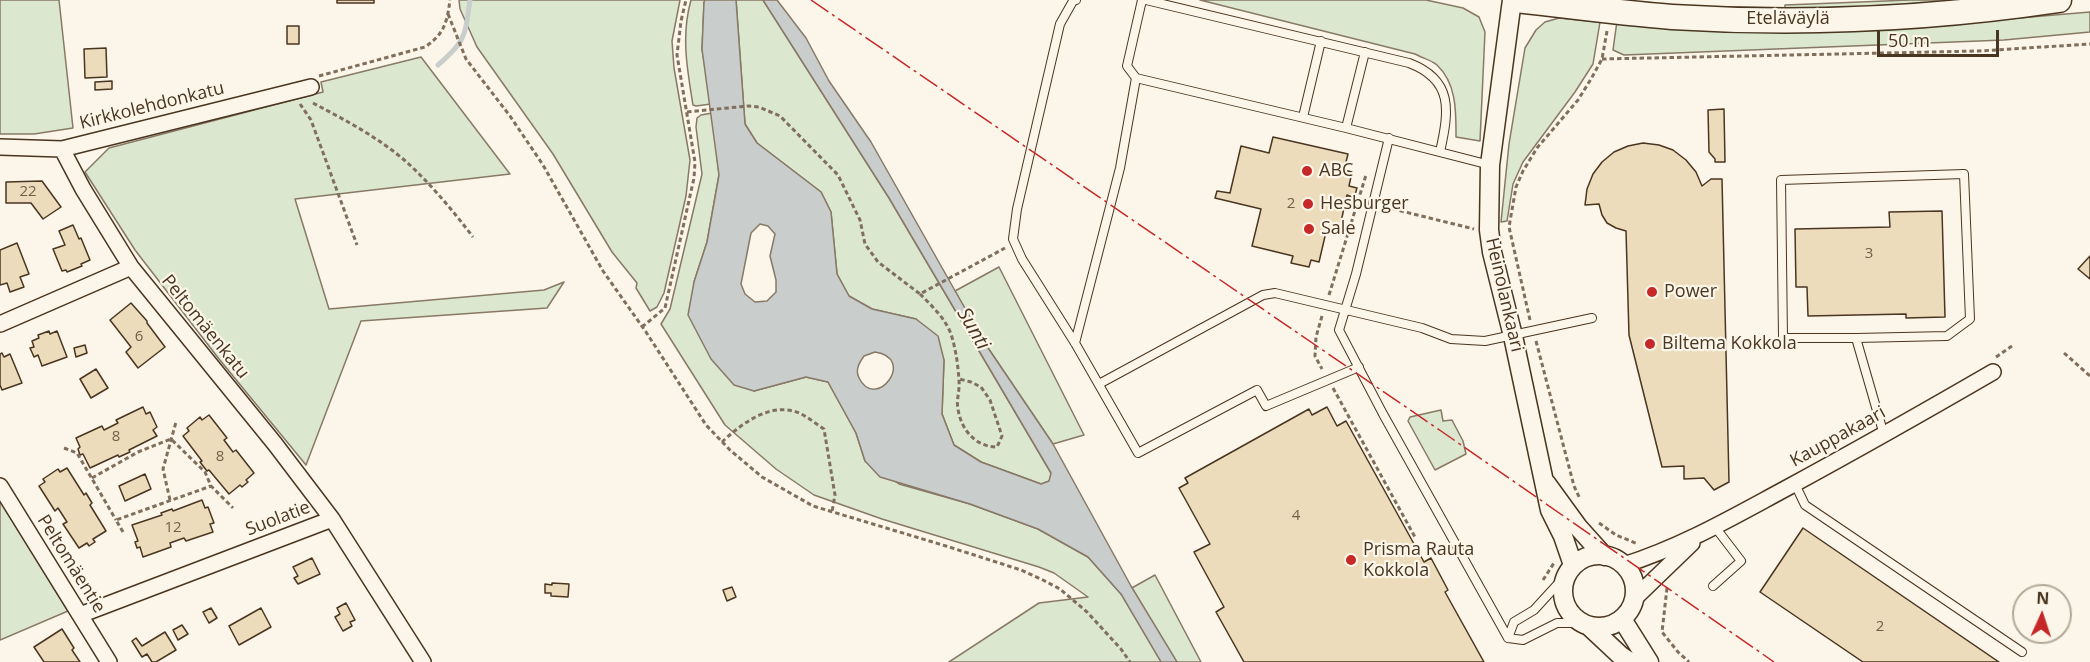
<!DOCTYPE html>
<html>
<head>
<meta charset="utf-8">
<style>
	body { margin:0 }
	#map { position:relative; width:2090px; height:662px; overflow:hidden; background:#fbf6e9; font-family:"Open Sans",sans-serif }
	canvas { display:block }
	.north { position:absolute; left:2012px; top:584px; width:60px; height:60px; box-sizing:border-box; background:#fbf6e9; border:2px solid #b4a999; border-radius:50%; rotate:3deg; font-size:16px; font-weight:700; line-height:24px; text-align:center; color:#4a3520 }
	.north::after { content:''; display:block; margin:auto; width:21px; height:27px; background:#c62828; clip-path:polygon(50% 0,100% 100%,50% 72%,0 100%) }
	.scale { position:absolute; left:1877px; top:30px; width:122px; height:27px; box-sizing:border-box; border:3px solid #4a3520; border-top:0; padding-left:8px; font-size:18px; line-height:21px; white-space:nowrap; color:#4a3520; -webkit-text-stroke:4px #fbf6e9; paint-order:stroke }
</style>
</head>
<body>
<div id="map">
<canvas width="2090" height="662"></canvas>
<div class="north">N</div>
<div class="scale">50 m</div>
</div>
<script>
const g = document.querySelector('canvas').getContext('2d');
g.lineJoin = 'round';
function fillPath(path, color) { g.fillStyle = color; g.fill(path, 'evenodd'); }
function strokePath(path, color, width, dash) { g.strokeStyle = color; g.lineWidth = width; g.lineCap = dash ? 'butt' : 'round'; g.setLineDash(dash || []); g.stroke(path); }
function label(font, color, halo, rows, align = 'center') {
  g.font = font + ' "Open Sans",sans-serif'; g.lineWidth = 4.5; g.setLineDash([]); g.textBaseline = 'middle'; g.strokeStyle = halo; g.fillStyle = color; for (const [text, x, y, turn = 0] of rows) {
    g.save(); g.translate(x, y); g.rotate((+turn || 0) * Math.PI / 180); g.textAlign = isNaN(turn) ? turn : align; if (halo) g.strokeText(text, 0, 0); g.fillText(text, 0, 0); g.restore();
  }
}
const green = new Path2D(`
	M0,0h59l14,128 -39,6h-34z
	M459,0h221l-8,41 2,27 16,92 -4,36 -22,97 -7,14 -7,4 -14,-23 1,-5 -25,-31 -59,-98 -76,-107 -17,-38z
	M691,0h14l-1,3 -2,46 9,55 -15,2 -3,-1c-6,-36 -12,-70 -2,-105z
	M736,0h27l126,198 162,275 -1,8 -9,3 -60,-22 -27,-17 -12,-31 2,-54 -28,-41 -44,-10 -23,-13 -12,-22 -6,-62 -10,-20 -64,-49 -12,-19z
	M1200,0h226l37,8 16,9 6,15 -5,109 -24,-4c0,-25 1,-53 -19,-72 -6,-5 -15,-7 -22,-11z
	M1910,0h118l-243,14v-9z
	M2090,12v20l-86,8 -380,15 -11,-5 4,-29 295,6z
	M1559,18l41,4 -7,42 -18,28 -52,70 -10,22 -6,37 -6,1 8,-78 16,-96 11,-18 9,-8z
	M421,57l89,117 -215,25 34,110 215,-19 20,-8 -17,26 -186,13 -55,144 -87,-106 -84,-109 -50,-78 24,-24 214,-56 -2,-10z
	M712,113l7,62 -12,67 -13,40 60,109 52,-14 22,5 28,51 9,28 34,23 71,20 68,25 50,28 33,37 34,-19 46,87h-252l90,-59 49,-6 -34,-24 -15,-6 -157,-48 -68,-24 -38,-26 -51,-44 -64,-101 9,-15 32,-135 -6,-47 1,-9 4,-3z
	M999,267l85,168 -31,9 -69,-102 -29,-51z
	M1441,410l2,11 9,-1 11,21 3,13 -31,16 -27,-49 2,-4z
	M0,501l68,110 -68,29z`);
fillPath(green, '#dce7d0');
strokePath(green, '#887966', 1.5);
const water = new Path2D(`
	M705,0h31l9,124 12,19 64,49 10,20 6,62 12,22 23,13 44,10 22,17 6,24 -2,54 12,31 27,17 60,22 8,-3 2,-8 -162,-275 -126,-198h14l29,38 23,43 42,61 113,200 69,102 78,142 46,76h-16l-40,-68 -33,-37 -50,-28 -68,-25 -90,-27 -15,-16 -9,-28 -28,-51 -22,-5 -52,14 -20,-6 -23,-26 -23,-44 6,-33 13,-40 12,-67 -17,-126 2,-47zM760,224l8,2 7,8 -5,22 6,24v12l-9,9 -12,1 -10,-8 -4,-10 10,-51zM875,352c42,6 1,60 -16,26 -4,-8 0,-15 5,-22z`);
fillPath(water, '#c9cecd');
strokePath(water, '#887966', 1.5);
strokePath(new Path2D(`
	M438,65c28,-24 27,-29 32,-65`), '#c9cecd', 5);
const building = new Path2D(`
	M337,0h37v3h-37z
	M287,26h12v18h-12z
	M106,48l1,29 -22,1 -1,-29z
	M112,81v8l-17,1v-8z
	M1724,109l1,53h-10v-3l-6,-7 -1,-42z
	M1273,137l75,17 -4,16 8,2 -3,14 8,2 -3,10 -7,-3 -9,40 -12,-3 -7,30 -8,-2 -2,7 -18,-4 2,-7 -41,-10 9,-37 -46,-11 2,-7 13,2 11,-47 28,7z
	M1643,143l16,2 14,5 13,10 10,12 6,14 9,-7h11l7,303 -15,8 -10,-12 -20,1v-13l-22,1 -33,-132 -3,-104 -10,-3 -9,-5 -5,-8 -3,-11 -14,1 2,-16 6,-15 9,-12 12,-10 14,-6z
	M42,181l19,26 -18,12 -12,-16h-25v-21z
	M1942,211l3,106 -39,1v-4l-98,2 -1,-29h-11l-1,-58 95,-2 -1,-15z
	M73,225l6,14 2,-1 9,22 -9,4 1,2 -15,6 -1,-2 -4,1 -9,-22 12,-4 -6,-14z
	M17,243l12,31 -9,3 4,10 -14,5 -3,-9 -7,2v-35z
	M2090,256v23l-12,-10z
	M131,303l16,18v2l18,24 -27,21 -12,-16 5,-5 -21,-27z
	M49,331l1,3 7,-3 10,26 -25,9 -4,-11 -4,2 -4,-9 4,-1 -2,-6 7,-3 -1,-3z
	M85,345l2,8 -11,4 -2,-9z
	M2,353l2,4 6,-3 12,29 -20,7 -2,-5v-31z
	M96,369l12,19 -17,10 -11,-19z
	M143,407l3,7 4,-2 7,15 -4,3 4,6 -28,14 1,2 -11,5 -1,-2 -28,13 -7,-14 -3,1 -2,-6 2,-2 -4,-9 26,-12 2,4 14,-7 -2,-3z
	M1327,407l10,19 9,-5 78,141 7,-4 17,32 -3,2 39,70h-240l-28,-50 8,-5 -30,-55 16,-8 -31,-56 9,-5 -3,-5 124,-69 3,6z
	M209,415l18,23 -3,2 9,12 3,-2 18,23 -8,7 2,2 -6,5 -2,-2 -11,9 -20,-24 -2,1 -7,-9 2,-1 -19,-25 6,-5 -2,-3 13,-11 2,3z
	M67,468l17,27 2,-2 6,10 -2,2 16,26 -13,8 2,3 -6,4 -2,-3 -8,5 -16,-24 4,-2 -9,-14 -3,3 -16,-25 6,-4 -2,-3 15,-10 2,3z
	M145,474l6,15 -26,12 -6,-15z
	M202,500l3,8 3,-1 6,16 -4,1 3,8 -27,9 -2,-3 -14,5 1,4 -28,10 -3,-10 -3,1 -2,-6 3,-1 -6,-16 30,-10 -1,-2 11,-4 1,2z
	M1803,528l196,134h-136l-103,-70z
	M312,558l8,16 -22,10 -4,-6 4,-2 -5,-9z
	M552,583l17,1 -1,13 -17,-1v-3h-6v-9l7,1z
	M732,587l4,10 -9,4 -4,-11z
	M346,603l9,17 -5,2 2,4 -9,5 -8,-14 5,-3 -3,-6z
	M211,608l6,10 -8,5 -6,-11z
	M261,608l10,19 -32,18 -10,-19z
	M182,625l6,9 -10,6 -5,-10z
	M62,629l12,19 -2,2 8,12h-36l-10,-15z
	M165,632l11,18 -20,12h-4l-5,-8 -5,3 -10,-16 4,-3 6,8z`);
fillPath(building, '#ecdcbc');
strokePath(building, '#4a3520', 1.5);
const service = new Path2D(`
	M1076,0l-3,1 -13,23 -43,185 -4,30 9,20 53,84 63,110 119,-63 9,16 93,-39
	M1146,0l263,63c45,17 40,48 31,89
	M1136,78l210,50 144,37
	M1303,117l18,-76
	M1346,128l19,-76
	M1389,138l-33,136 -17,56 44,84 125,224
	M1856,338h-73l-2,-158 183,-6 6,145 -23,17 -91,2 28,97
	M1075,343l45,-175 16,-90 -9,-12 15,-66
	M1099,384l164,-89 12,-2 147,35 29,11 34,2 107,-23
	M1795,484l10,21 217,147
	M1713,586l28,-25 -26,-34
	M1508,638l6,-16 20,-12 33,-36
	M1508,638l15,2 34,-17h23`);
const minor = new Path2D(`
	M0,147l62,2 249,-62
	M62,149l21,40 48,78 144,177 57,75 91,143
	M0,324l131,-57
	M0,486l109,176
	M1624,565c59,-19 107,-47 161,-76 70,-38 139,-77 208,-117
	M1635,598l57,-55
	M80,615l252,-96`);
const tertiary = new Path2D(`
	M1512,0l-22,165 -1,65 3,22 21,84 37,174 13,26 10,29
	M1546,483l32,44 26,29
	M1563 591a36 36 0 1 1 72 0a36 36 0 1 1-72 0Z
	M1622,619l27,43
	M1590,627l31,29 9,6`);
const trunk = new Path2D(`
	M1517,0c52,6 103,13 155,17 129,8 260,2 387,-17`);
strokePath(service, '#4a3520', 10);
strokePath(minor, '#4a3520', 18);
strokePath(tertiary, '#4a3520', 21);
strokePath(trunk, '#4a3520', 27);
strokePath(new Path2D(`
	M448,14l18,45 44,57 33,49 60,106 43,61 60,93 24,25 32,27 51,29 133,40 75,24 22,10 17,9 27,23 34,37 9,13
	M1602,59l377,-8 111,-7
	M319,76l106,-29c19,-13 22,-24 25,-47
	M313,103c34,18 70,37 98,63 23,22 43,46 62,71
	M300,104l11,16 46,125
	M687,112l61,-6 11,1 21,9 58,59 22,45 5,24 13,18 42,32 85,-46
	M1385,207l89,22
	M920,294c12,12 25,24 31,40 5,16 7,31 8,47 1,9 -3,19 -1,28 3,21 18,38 39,38l5,-11 -12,-36 -9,-13 -10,-5 -12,-3
	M1329,295l37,-120
	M1322,316l-6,21 -1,19 7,13
	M1530,320l-21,-93 7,-40 7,-16 14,-23 41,-48 13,-21 11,-20 5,-28
	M642,327l23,-19 29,-130 1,-16 -18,-107 4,-34 5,-21
	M1536,341l38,145 6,13
	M2064,353l26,23
	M1996,357l16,-11
	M1333,388l83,151
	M722,442c19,-18 49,-41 77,-29 9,4 17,11 25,16l11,66 -3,17
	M64,448l13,5 39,67
	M92,478l46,-26 33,-13 34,33 6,14 22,22
	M170,500l-7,-31 13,-47
	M1599,523l17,12 22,9
	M123,532l-7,-12 95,-34
	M1543,580l11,-17
	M1667,588l-5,44 16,20 11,10`), '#7f6f5c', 3, [4.5, 3]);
strokePath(service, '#fbf6e9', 8);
strokePath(minor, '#fbf6e9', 15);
strokePath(tertiary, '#fbf6e9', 18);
strokePath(trunk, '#fbf6e9', 24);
strokePath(new Path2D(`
	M811,0l630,431 333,231`), '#c62828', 1.5, [21, 4.5, 3, 4.5]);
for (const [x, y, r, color] of [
	[1307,171,6,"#c62828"],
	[1308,204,6,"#c62828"],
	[1309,229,6,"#c62828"],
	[1652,292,6,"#c62828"],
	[1650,344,6,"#c62828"],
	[1351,560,6,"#c62828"]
]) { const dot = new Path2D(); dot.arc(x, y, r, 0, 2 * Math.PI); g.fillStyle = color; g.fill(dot); strokePath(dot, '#fbf6e9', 2); }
label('15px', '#725f47', null, [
	["22",28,192],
	["2",1291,204],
	["3",1869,254],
	["6",139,337],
	["8",116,437],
	["8",220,457],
	["4",1296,516],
	["12",173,528],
	["2",1880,627]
]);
label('18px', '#4a3520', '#fbf6e9', [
	["Eteläväylä",1788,19],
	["Kirkkolehdonkatu",152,106,-14],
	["Heinolankaari",1504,295,77],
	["Peltomäenkatu",205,327,51],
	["Kauppakaari",1838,437,-29],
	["Suolatie",278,519,-21],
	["Peltomäentie",71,564,58]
]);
label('18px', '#4a3520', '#fbf6e9', [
	["ABC",1319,171],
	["Hesburger",1320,204],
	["Sale",1321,229],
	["Power",1664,292],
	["Biltema Kokkola",1662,344],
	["Prisma Rauta",1363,550],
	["Kokkola",1363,571]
], 'left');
label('italic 20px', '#4a3520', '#fbf6e9', [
	["Sunti",973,329,60]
]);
</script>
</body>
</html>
